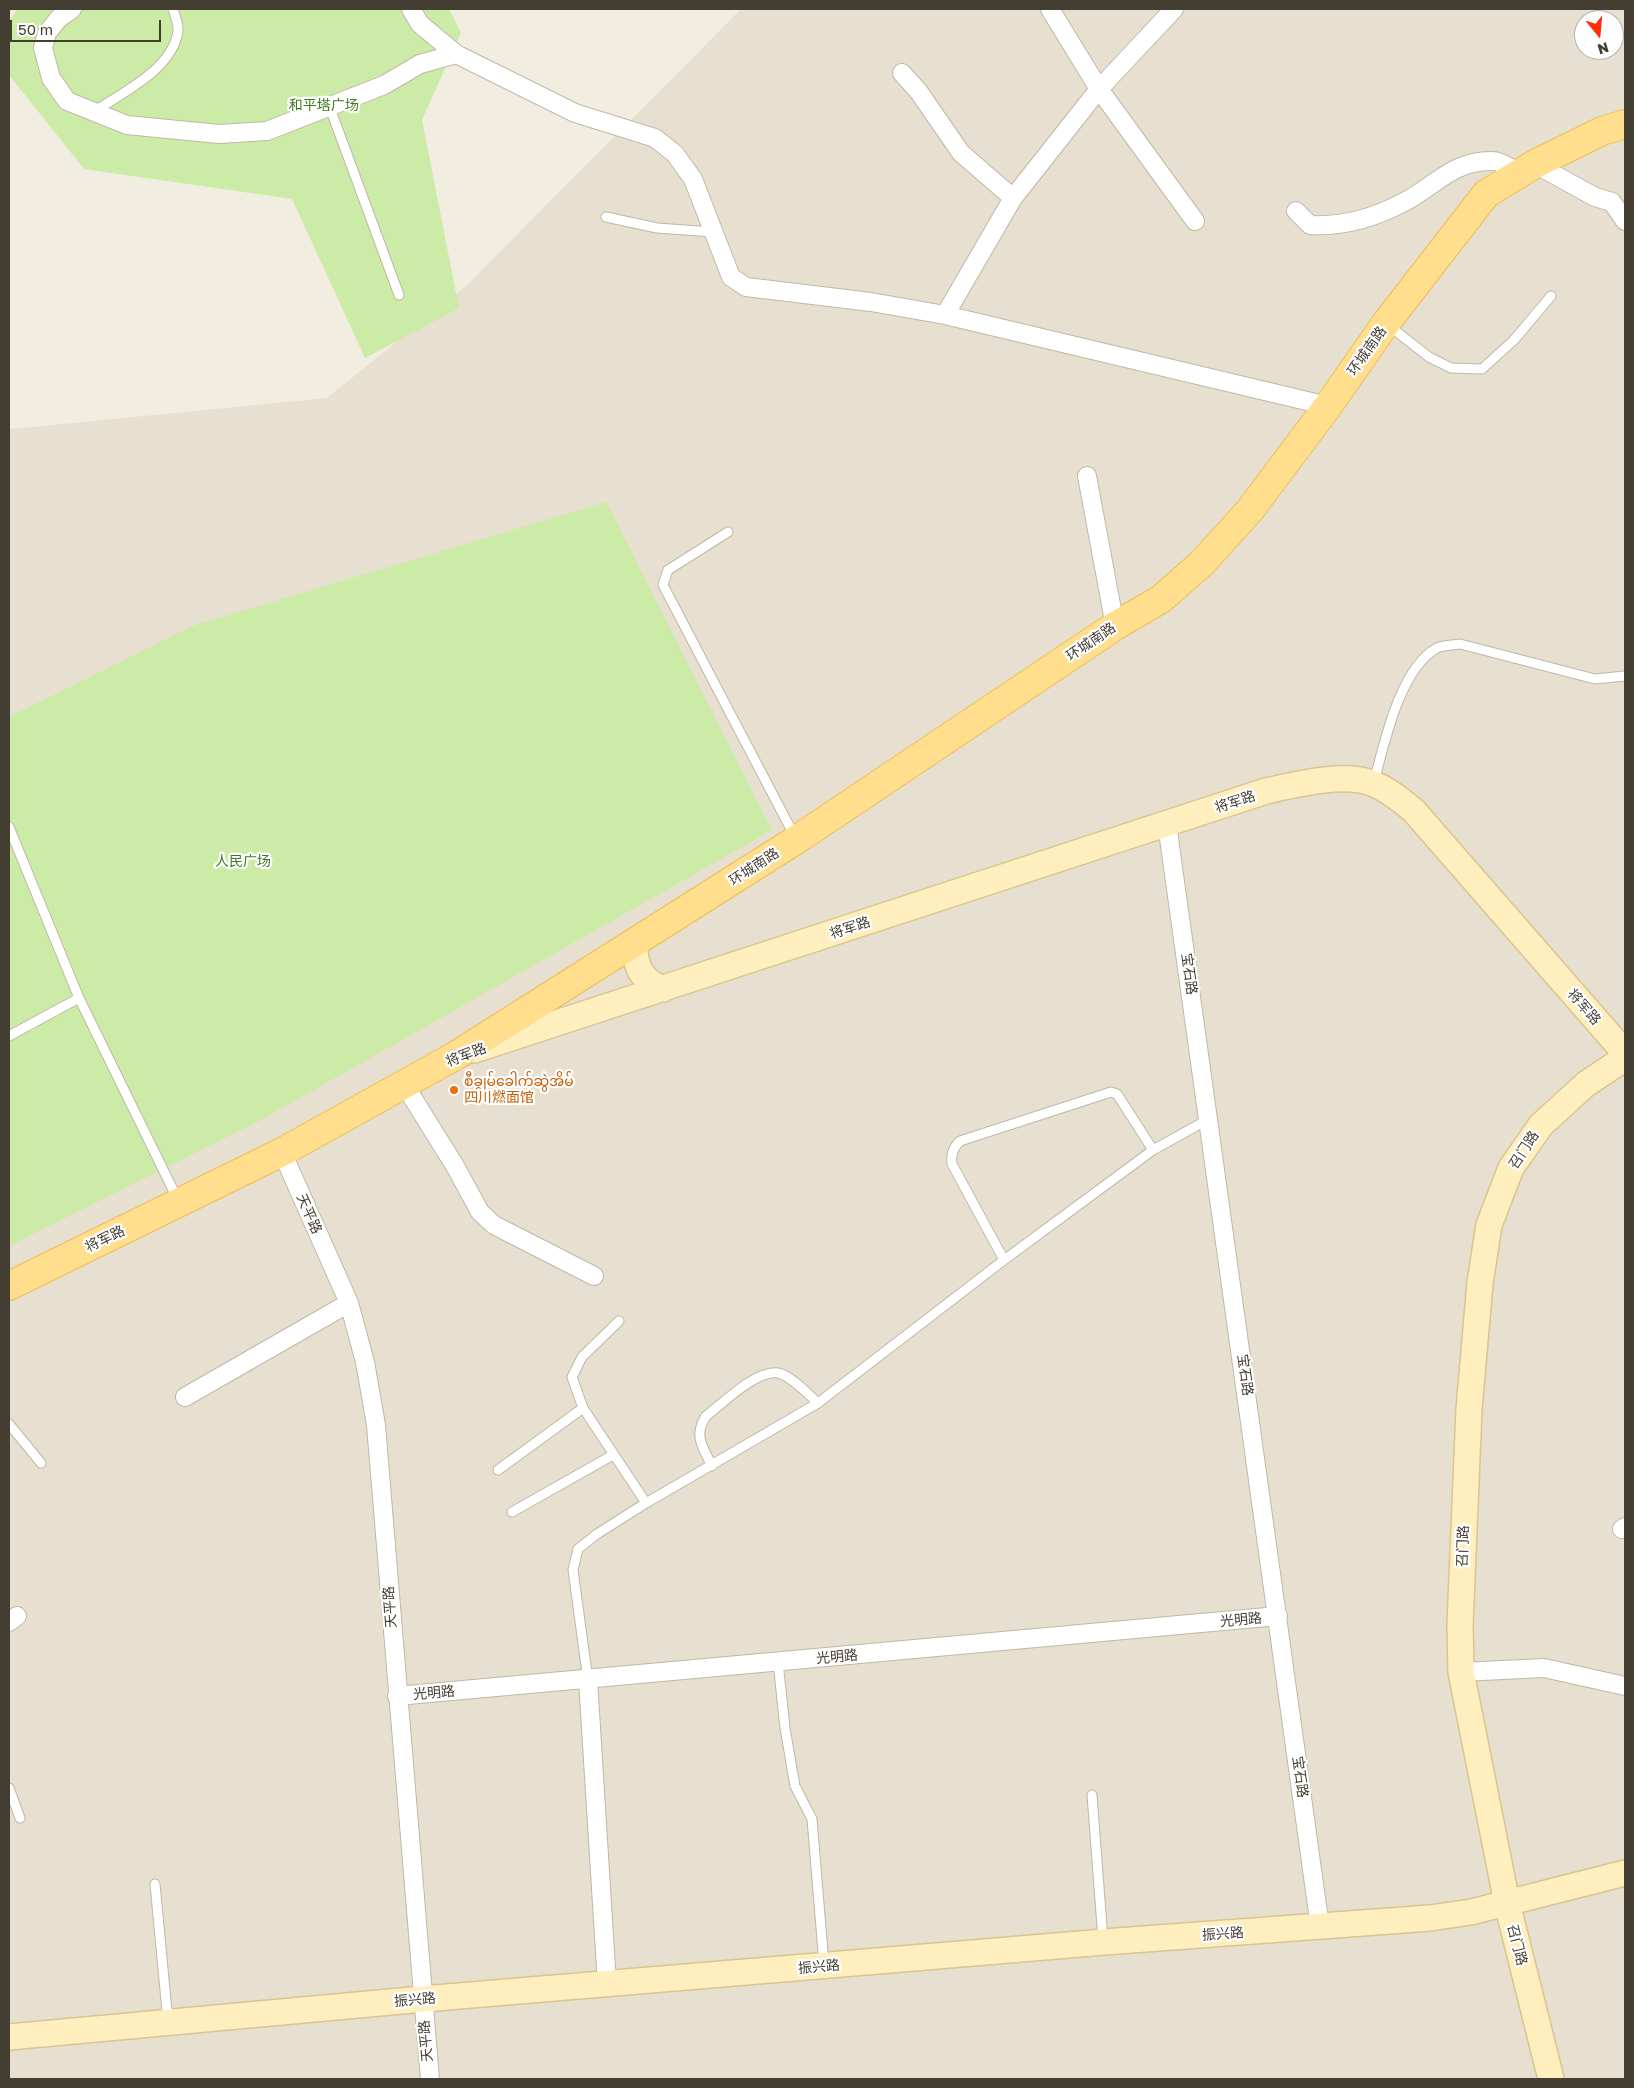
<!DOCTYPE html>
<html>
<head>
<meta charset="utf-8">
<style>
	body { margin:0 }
	#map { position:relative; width:1634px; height:2088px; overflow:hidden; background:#f2ede1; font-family:"Golos Text",sans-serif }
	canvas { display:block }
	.frame { position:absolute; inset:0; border:10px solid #443d32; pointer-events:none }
	.north { position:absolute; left:1574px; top:10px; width:50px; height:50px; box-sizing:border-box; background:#fff; border:1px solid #b4b1ad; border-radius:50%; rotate:163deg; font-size:14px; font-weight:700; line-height:20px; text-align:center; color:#443d32 }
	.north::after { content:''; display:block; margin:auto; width:18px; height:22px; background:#ff2f0c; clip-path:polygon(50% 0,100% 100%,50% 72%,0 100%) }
	.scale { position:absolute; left:10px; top:20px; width:151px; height:22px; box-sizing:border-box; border:2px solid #443d32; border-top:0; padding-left:6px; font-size:15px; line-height:18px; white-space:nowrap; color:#443d32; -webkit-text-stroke:4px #fff; paint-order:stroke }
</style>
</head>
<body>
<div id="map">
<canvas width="1634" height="2088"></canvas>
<div class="frame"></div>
<div class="north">N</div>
<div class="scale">50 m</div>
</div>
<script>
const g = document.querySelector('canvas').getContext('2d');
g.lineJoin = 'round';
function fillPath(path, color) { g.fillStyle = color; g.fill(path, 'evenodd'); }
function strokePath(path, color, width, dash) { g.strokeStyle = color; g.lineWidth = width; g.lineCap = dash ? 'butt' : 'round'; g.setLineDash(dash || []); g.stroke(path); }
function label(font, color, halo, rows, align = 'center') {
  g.font = font + ' "Golos Text","Noto Sans SC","Noto Sans Myanmar",sans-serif'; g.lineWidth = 4.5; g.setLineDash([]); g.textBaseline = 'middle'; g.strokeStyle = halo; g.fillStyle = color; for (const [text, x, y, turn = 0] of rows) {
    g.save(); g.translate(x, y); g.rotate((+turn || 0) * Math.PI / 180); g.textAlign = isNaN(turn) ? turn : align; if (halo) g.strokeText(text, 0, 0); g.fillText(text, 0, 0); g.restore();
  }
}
fillPath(new Path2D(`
	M741,9h884v2070h-1616v-1652l3,2 315,-31 139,-112zM1584,20h30v30h-30z`), '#e7dfcf');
fillPath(new Path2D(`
	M17,9h432l12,24 -39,87 37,188 -94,50 -73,-159 -208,-30 -75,-94v-53z
	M606,502l166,328 -511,290 -252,126v-529l186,-92z`), '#cceba6');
const service = new Path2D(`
	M330,108l69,187
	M93,112c29,-19 80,-43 85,-81 1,-6 -3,-15 -5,-22
	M606,217l51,11 56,4
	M1388,325l41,32 22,11 31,1 32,-29 37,-44
	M728,532l-60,38 -5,15 132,252
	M1374,782c10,-38 26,-114 63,-134 6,-3 17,-3 23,-4l135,35 30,-3
	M9,827l70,171 99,202
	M9,1036l70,-38
	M1004,1260l-52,-96c-1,-10 1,-16 8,-23l151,-49 6,2 36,56
	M619,1321l-37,36 -10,20 11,31 63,95
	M9,1424l32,39
	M712,1466c-9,-19 -19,-30 -6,-50 16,-12 51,-47 72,-43 12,2 31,22 40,30
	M498,1470l85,-62
	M512,1512l101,-57
	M778,1662l7,66 10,58 17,33 12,145
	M588,1680l-15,-110 5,-21 19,-15 49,-31 172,-100 186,-143 149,-110 56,-31
	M9,1788l11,30
	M1092,1795l11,145
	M155,1884l13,138`);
const minor = new Path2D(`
	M72,9l-13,9 -12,15 -4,15 8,30 16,23 60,24 92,9 48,-3 117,-46 36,-21 36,-10
	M411,9l9,15 36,30 119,59 80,25 20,16 18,25 38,98 15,10 125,15 74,13 383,91
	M1050,9l49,80 96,132
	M902,73l17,19 42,61 52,45
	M1535,164l60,33 17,5 13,19
	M1296,211l14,14c34,2 64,-7 94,-23 31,-16 49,-42 89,-41 8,0 20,9 27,12
	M945,315l68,-117 86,-109 75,-80
	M1087,476l28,150
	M1167,824l153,1103
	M404,1084l51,82 25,46 14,13 100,51
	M282,1152l67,151 16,59 11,63 54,654
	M185,1397l164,-94
	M1622,1529l3,-2
	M9,1622l8,-6
	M1461,1672l83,-4 81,18
	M588,1680l19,304
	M397,1696l881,-80`);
const secondary = new Path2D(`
	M634,944c2,24 6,35 29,45
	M474,1050l792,-259c28,-6 75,-18 103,-9 17,6 31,17 45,29l211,242
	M9,2037l414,-38 681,-57 326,-24 41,-6 154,-39
	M1551,2079l-44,-176 -46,-231 -1,-47 9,-216 11,-126 9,-58 22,-57 30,-43 45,-41 39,-26`);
const primary = new Path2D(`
	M9,1286l273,-134 173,-96 341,-216 319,-214 46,-27 41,-36 48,-53 78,-104 58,-83 100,-129 49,-30 67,-33 23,-7`);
strokePath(service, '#c1b8a6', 11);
strokePath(minor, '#c1b8a6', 20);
strokePath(secondary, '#d9c58f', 28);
strokePath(primary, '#ecbe55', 30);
strokePath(service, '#fff', 9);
strokePath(minor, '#fff', 18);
strokePath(secondary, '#ffefbf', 25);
strokePath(primary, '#ffde8e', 28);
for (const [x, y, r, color] of [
	[454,1090,5,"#e8710a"]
]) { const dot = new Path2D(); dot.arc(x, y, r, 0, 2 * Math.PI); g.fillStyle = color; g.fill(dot); strokePath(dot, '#fff', 2); }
label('14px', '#437922', '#fff', [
	["和平塔广场",324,106],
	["人民广场",243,862]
]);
label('14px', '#443d32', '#fff', [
	["环城南路",1367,351,-55],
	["环城南路",1091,642,-34],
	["将军路",1235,802,-18],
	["环城南路",754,867,-33],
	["将军路",850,928,-18],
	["宝石路",1189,974,82],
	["将军路",1584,1007,49],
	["将军路",466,1055,-21],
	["召门路",1524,1150,-57],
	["天平路",309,1214,66],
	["将军路",105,1239,-26],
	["宝石路",1245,1375,82],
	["召门路",1463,1546,-88],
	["天平路",390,1607,-94],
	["光明路",1241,1620,-5],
	["光明路",837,1657,-5],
	["光明路",434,1693,-5],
	["宝石路",1300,1777,82],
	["振兴路",1223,1934,-4],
	["召门路",1517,1945,76],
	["振兴路",819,1967,-5],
	["振兴路",415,2000,-5],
	["天平路",426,2041,-95]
]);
label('14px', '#c56008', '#fff', [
	["စီချွမ်ခေါက်ဆွဲအိမ်",464,1082],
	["四川燃面馆",464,1098]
], 'left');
</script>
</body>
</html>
